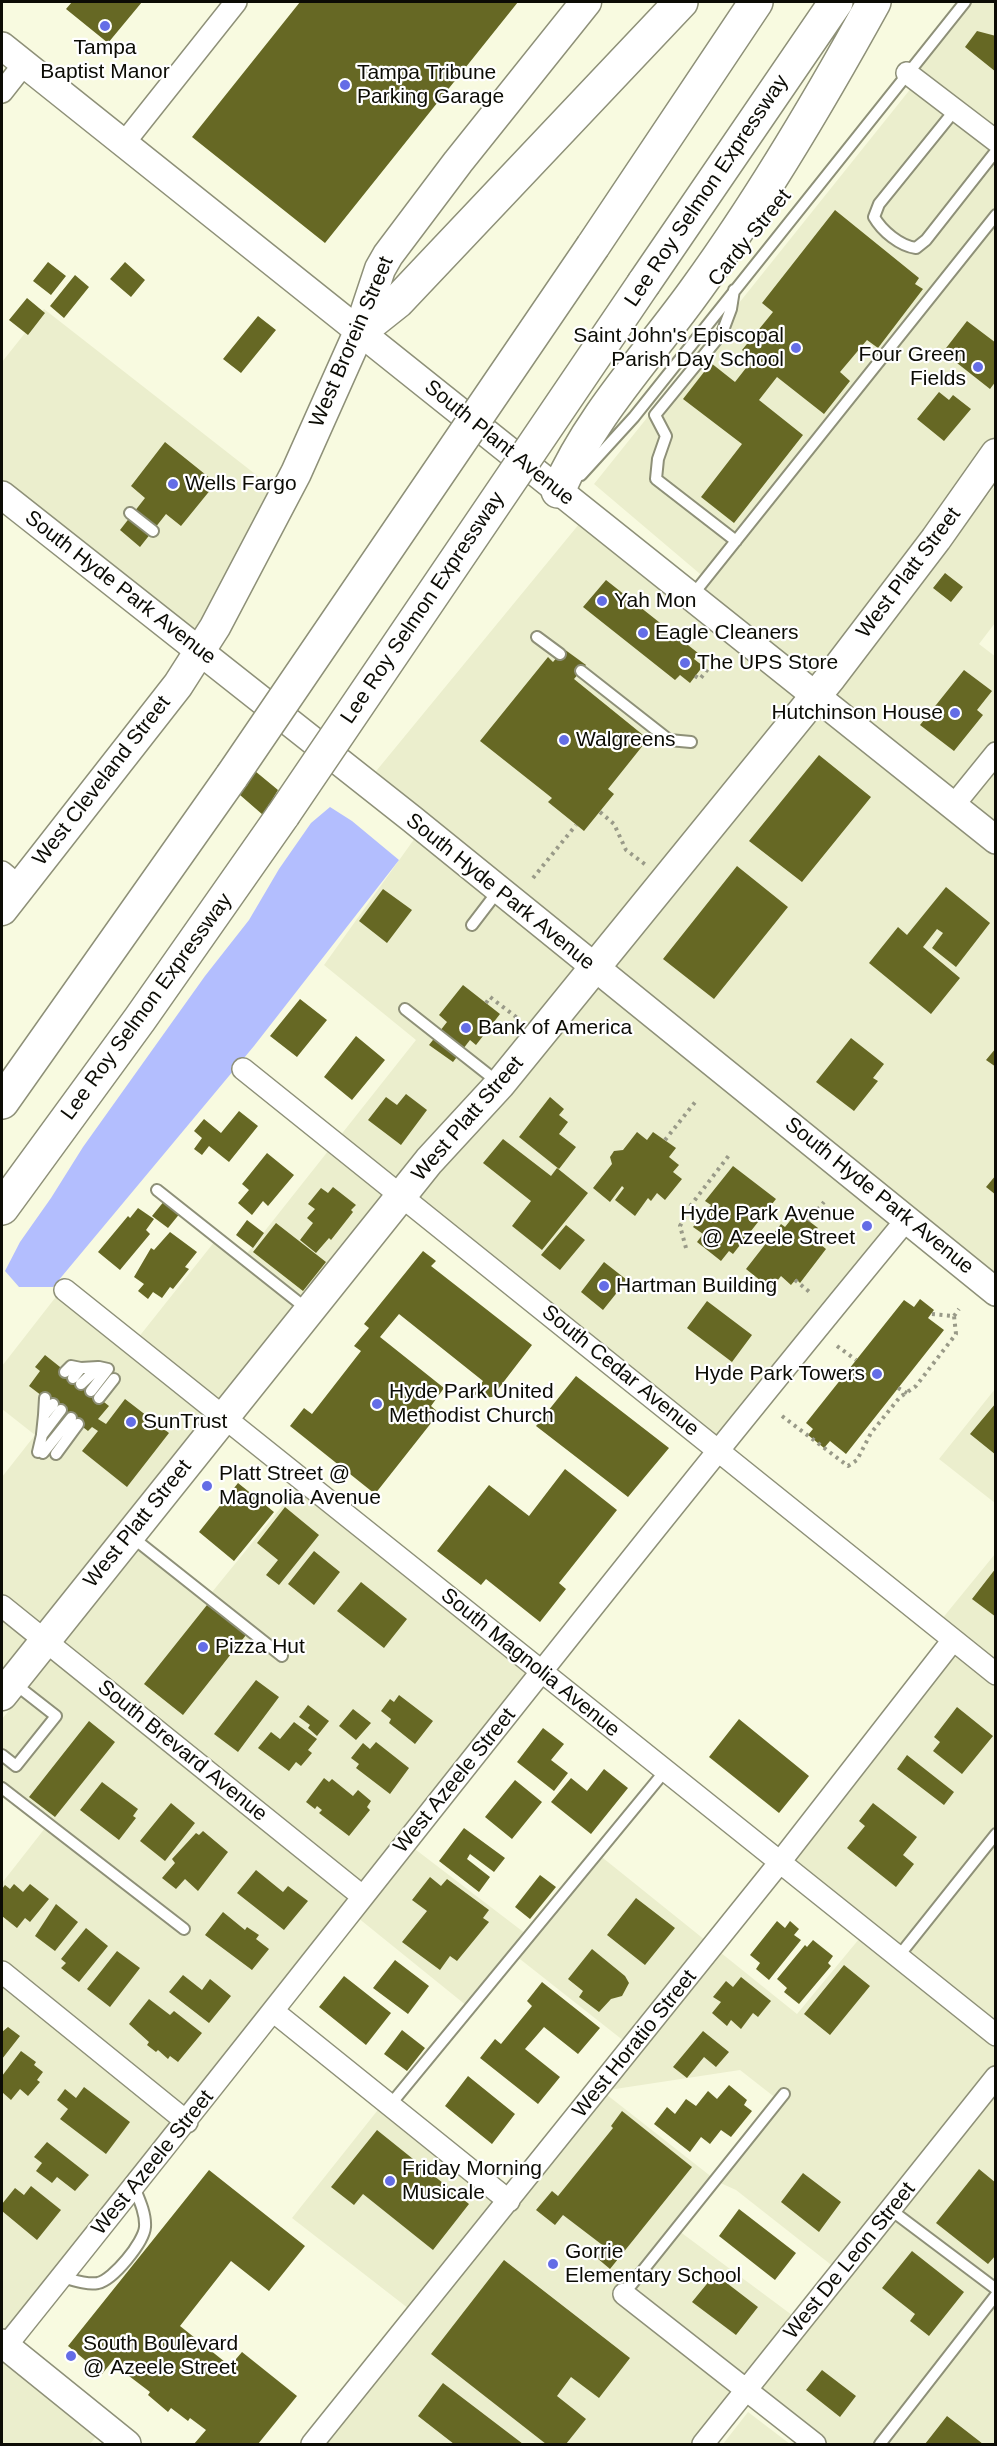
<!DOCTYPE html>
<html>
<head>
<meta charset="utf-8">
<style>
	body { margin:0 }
	#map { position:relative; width:997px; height:2446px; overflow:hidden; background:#f8fae0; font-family:Arial,sans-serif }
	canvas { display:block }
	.frame { position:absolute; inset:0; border:3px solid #0c0c05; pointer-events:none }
</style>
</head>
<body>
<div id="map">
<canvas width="997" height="2446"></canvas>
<div class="frame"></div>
</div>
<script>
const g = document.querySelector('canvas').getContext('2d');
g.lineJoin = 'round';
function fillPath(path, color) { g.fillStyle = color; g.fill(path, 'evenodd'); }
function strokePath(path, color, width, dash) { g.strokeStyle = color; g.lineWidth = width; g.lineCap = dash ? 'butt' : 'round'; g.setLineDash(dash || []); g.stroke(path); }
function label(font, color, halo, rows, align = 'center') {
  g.font = font + ' Arial,sans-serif'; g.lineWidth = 4.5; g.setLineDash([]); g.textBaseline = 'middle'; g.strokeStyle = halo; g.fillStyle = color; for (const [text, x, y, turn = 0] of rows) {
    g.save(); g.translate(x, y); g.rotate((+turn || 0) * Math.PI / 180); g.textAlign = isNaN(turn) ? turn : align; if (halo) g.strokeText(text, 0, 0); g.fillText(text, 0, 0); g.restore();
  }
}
fillPath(new Path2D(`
	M969,2h26v135l-84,-64z
	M912,87l83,65v60l-289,367 -112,-95z
	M995,221v240l-181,227 -116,-95z
	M44,309l229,179 -77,166 -194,-165v-127z
	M995,486v137l-16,21 17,13 -1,632 -88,-72 -189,231 -309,-248 -179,219 -96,-76 81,-102 26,20 175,-221 -92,-75 96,-134 180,145z
	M584,518l227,181 -216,264 -227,-182z
	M62,1289l167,133 -227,288v-233l33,-42 -33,-26v-43z
	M995,1389v114l-56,-44z
	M300,1484l235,189 -533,665v-455l47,-60 -47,-37v-67l141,-174 65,52z
	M995,1554v117l-58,-46z
	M954,1646l41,33v353l-211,-169z
	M407,1843l123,94 68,-83 199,160 67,-81 131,104v38l-156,196 -103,-81 -20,-9 -41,47 125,93 -101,123h-382l312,-399 -118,-93 -44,54 -115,-93zM740,2070l37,29 -64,79 -111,-87z
	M995,2085v359h-176l-66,-52z
	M381,2106l118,98 -86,108 -121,-94z
	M2,2355l97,78 -9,11h-88z
	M748,2412l42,32h-67z`), '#ebeecd');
fillPath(new Path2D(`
	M330,807l22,14 47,39 -145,186 -201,241h-34l-14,-16 15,-29 31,-44 32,-51 122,-171 44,-56 30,-51 32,-46z`), '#b3befe');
fillPath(new Path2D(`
	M72,2h70l-34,41 -42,-34z
	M300,2h218l-193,241 -133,-106z
	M977,31l19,5v36l-31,-25z
	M835,210l84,68 -4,6 8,5 -45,59 -11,-8 -27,32 10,9 -26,33 -47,-37 -18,23 44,35 -69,88 -33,-26 41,-53 -59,-45 28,-36 24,19 18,-23 -11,-9 31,-38 -11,-9z
	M48,262l18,14 -15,19 -18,-14z
	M125,262l20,18 -14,17 -21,-18z
	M75,275l14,12 -25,31 -14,-12z
	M27,298l18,15 -17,22 -19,-15z
	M258,316l18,14 -35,43 -18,-14z
	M967,321l29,22v38l-6,8 -47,-37z
	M939,392l10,8 4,-5 18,14 -27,32 -27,-22z
	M165,442l51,41 -35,43 -15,-12 -26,33 -20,-17 25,-32 -14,-12z
	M945,573l18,14 -12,15 -18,-14z
	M606,580l92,73 -4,6 9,7 -13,17 -10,-8 -5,5 -92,-73z
	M564,649l22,16 -12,14 74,60 -40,50 6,5 -30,37 -36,-29 4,-4 -72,-57 68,-84 5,5z
	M964,670l28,21 -15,19 6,5 -29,36 -34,-26z
	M819,755l52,42 -69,85 -53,-41z
	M255,771l23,19 -15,25 -23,-20z
	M737,866l51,41 -74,92 -51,-40z
	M946,887l44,36 -34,44 -24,-19 11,-15 -6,-4 -14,18 37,31 -29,36 -62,-51 29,-36 9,8z
	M383,889l29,21 -25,33 -28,-22z
	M463,985l37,29 -24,31 -6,-5 -17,22 -24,-17 18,-23 -8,-7z
	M300,999l27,21 -30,37 -27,-21z
	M356,1036l29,24 -33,40 -28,-23z
	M851,1038l33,26 -11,14 5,3 -24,30 -38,-29z
	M996,1048v19l-10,-7z
	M406,1094l21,16 -26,35 -33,-25 18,-23 11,8z
	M550,1097l14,12 -5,6 9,7 -9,12 17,13 -17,22 -40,-32z
	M239,1111l19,15 -29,36 -20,-16 -7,9 -8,-6 8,-11 -8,-7 10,-12 17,14z
	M637,1132l10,8 6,-8 23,16 -7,9 10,8 -6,7 9,7 -17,21 -8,-7 -6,8 -3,-3 -13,18 -20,-16 9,-12 -2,-2 -12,16 -17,-14 19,-24 -2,-7 4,-6 9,-1z
	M503,1139l48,37 6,-8 31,25 -46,57 -30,-24 19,-25 -48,-38z
	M267,1153l27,22 -26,31 -5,-5 -11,14 -14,-12 11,-13 -7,-6z
	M733,1166l43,33 -43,55 -4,-3 -8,10 -24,-19 6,-8 -10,-7 18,-22 -6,-4z
	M996,1175v20l-10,-8z
	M333,1187l23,18 -5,5 2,2 -22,28 -2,-2 -13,15 -16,-13 13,-17 -6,-5 8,-9 -7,-5 13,-16 7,5z
	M165,1200l16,12 -13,16 -16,-12z
	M138,1208l16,11 -8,11 4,4 -30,36 -22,-18 30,-36 2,2z
	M797,1212l21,16 -7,9 15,12 -26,34 -4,-4 -5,6 -10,-9 -10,13 -25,-20 35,-45 4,3z
	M247,1220l17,13 -11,15 -17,-13z
	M276,1223l50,39 -23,29 -50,-39z
	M566,1225l19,15 -25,30 -19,-15z
	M170,1232l27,20 -12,15 4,2 -16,20 -3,-2 -8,11 -9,-6 -5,7 -10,-8 6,-7 -10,-7 17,-29 3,2z
	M423,1251l13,10 -5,5 101,79 -40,52 -12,1 -6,-4 9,-13 -84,-67 -19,23 64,51 -13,18 8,7 -64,81 -85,-68 14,-18 8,6 49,-63 -7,-5 15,-18 -5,-4z
	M604,1262l23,18 -24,30 -22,-18z
	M920,1299l14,11 -6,8 16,12 -98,124 -16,-13 -6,7 -16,-13 5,-6 -7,-6 98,-123 10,7z
	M707,1301l45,34 -20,27 -45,-34z
	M45,1355l64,51 -11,13 8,5 19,-25 44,34 -42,54 -45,-36 16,-20 -6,-4 -4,4 -59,-45 11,-15 -5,-4z
	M576,1376l93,72 -41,49 -92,-71z
	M996,1403v52l-26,-21z
	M565,1469l52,41 -58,73 7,6 -26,33 -54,-43 -5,6 -44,-34 52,-66 40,31z
	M238,1483l36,29 -40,49 -35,-29z
	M285,1507l34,28 -40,50 -13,-10 12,-15 -21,-17z
	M314,1551l26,21 -26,33 -26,-21z
	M996,1568v49l-24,-18z
	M361,1582l46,37 -23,29 -47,-37z
	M207,1605l39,30 -63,80 -39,-31z
	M256,1680l23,17 -41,55 -24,-18z
	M399,1695l34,26 -18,23 -26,-21 2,-4 -10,-8 9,-12 4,3z
	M308,1705l21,16 -12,15 -9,-8 2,-3 -11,-8z
	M957,1707l36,29 -31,38 -29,-23 7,-9 -6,-5z
	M353,1709l18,14 -15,17 -17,-14z
	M739,1719l70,57 -30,37 -70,-56z
	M89,1721l26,21 -60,75 -26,-20z
	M294,1722l23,17 -9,11 4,3 -11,13 -5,-4 -7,9 -31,-23 13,-16 9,7z
	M543,1728l21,16 -13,16 17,13 -14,18 -37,-29z
	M376,1742l33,26 -19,26 -34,-26 3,-4 -8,-6 12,-15 7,6z
	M907,1755l47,37 -10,13 -47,-36z
	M604,1769l24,19 -37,46 -40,-32 20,-24 16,13z
	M324,1778l5,4 3,-3 21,17 5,-6 13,11 -4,6 3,3 -21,26 -30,-23 3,-3 -5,-4 -2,3 -9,-7z
	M515,1780l27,22 -30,37 -27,-22z
	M102,1782l36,27 -5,7 3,2 -17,22 -39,-30z
	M171,1803l24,20 -30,38 -25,-20z
	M873,1803l44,34 -14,18 11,9 -18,23 -49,-39 18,-22 -6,-5z
	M464,1828l41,30 -11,14 -24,-18 -3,5 23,18 -11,15 -40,-31z
	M203,1831l25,21 -30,39 -13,-12 -9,10 -14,-11 13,-15 -3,-4 24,-26 3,2z
	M256,1870l27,22 5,-6 20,15 -24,29 -47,-37z
	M540,1875l16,12 -26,32 -15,-12z
	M430,1877l11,9 6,-7 42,31 -6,8 6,4 -32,39 -7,-5 -10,14 -38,-28 25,-31 -15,-11z
	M14,1884l9,8 7,-8 19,15 -19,23 -5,-4 -8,10 -15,-12v-27l3,-4 5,4z
	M636,1898l39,30 -30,37 -38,-30z
	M56,1904l22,18 -23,29 -20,-15z
	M223,1912l22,18 2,-3 12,8 -3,4 13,10 -17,21 -47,-35z
	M777,1921l8,7 5,-7 9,8 -5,6 7,5 -32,40 -13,-11 4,-6 -10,-8z
	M86,1928l22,18 -29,36 -18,-14 5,-5 -5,-4z
	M813,1940l20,16 -5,7 3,3 -32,38 -15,-12 3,-4 -10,-9 28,-34 2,2z
	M592,1949l33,27 4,7 -7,13 -11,3 -12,13 -20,-15 4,-6 -15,-12z
	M117,1951l23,17 -30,39 -23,-18z
	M395,1960l34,26 -21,28 -35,-26z
	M844,1965l26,21 -40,49 -26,-21z
	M183,1975l19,15 8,-11 21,17 -22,27 -40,-31z
	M344,1976l47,37 -25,32 -47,-38z
	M741,1977l30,24 -13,16 -5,-4 -12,16 -10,-9 -4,6 -15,-13 9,-11 -8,-5 13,-16 7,6z
	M542,1982l58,46 -22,26 -34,-27 -19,22 35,28 -22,27 -58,-46 15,-19 6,5 31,-38 -5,-5z
	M149,1999l21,16 4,-4 28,22 -24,29 -8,-6 -2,3 -10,-9 -2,2 -9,-7 2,-3 -20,-18z
	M8,2027l12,9 -18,23v-27z
	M402,2030l23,18 -18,23 -23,-17z
	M703,2031l26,21 -13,15 -12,-10 -17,21 -14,-11z
	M21,2051l15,11 -2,3 9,7 -6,8 3,2 -12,14 -8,-7 -9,11 -9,-8v-16z
	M468,2076l47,38 -23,30 -47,-38z
	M729,2085l18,15 -3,5 8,6 -21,26 -10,-7 -11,14 -9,-7 -11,15 -36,-28 13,-17 8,7 11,-15 10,7 12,-15 9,8z
	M84,2087l46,35 -24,32 -46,-35 8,-10 -11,-9 8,-11 11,9z
	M622,2111l70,56 -82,102 -13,-11 8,-11 -42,-32 -8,10 -19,-15 16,-19 6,5 55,-68 -2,-2z
	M377,2130l92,74 -36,46 -70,-56 -9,11 -23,-18z
	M47,2142l42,33 -14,16 -18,-14 -5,6 -16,-12 6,-8 -8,-6z
	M979,2169l17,14v72l-8,9 -52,-41z
	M209,2170l96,76 -36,45 -38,-30 -51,65 50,40 12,-14 55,44 -39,48h-64l12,-14 -16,-12 -2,3 -17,-13 -3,4 -20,-17 2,-3 -21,-16 3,-4 -17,-14 -13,16 -34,-28z
	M803,2173l38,29 -22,30 -38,-30z
	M31,2186l30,24 -24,30 -35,-29v-7l13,-16 9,7z
	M739,2209l57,44 -21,27 -56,-44z
	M912,2251l52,41 -35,44 -19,-15 5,-7 -33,-26z
	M504,2260l126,98 -31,40 -28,-21 -14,19 29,23 -20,25h-20l-115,-90z
	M715,2274l43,33 -22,28 -44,-33z
	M822,2370l34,26 -16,21 -34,-27z
	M443,2383l80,61h-69l-36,-28z
	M947,2416l36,28h-58z`), '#666824');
const service = new Path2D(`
	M955,110l-76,94 -5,13c8,14 26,29 42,31l10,-8 70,-89
	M734,290l-3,19 -9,24 -67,82 11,21 -8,23 -2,20 80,62
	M581,475l53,-58 331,-415
	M130,513l23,18
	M691,597l305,-382
	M537,637l23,17
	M581,671l88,69 22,2
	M472,925l26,-34
	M405,1009l94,74
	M157,1190l150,119
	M65,1372l6,-6 10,2
	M73,1378l8,-10 17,-1
	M81,1384l18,-17 9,2 -17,22
	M99,1398l15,-19
	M44,1415l1,-17
	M42,1434l2,-19 9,-11
	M38,1452l4,-17 19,-25
	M43,1453l28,-35
	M56,1454l22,-30
	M132,1537l150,119
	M2,1755l14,11 40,-50 -41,-32
	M2,1788l182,141
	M898,1957l98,-123
	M390,2105l275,-334
	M891,2210l105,79
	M62,2277c12,3 24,8 36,6 15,-3 46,-41 47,-56 1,-13 -6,-28 -11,-40
	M624,2294l160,-200
	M880,2444l116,-149`);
const minor = new Path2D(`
	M907,73l89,68
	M2,92l22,-28
	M124,143l112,-141
	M953,806l43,-53
	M2,872l18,15
	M243,1069l753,605
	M65,1290l931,745
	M2,1606l360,290
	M2,1972l185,150
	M273,2011l236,190
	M624,2294l191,150
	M6,2346c301,-375 595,-756 901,-1127
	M312,2444l468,-582 173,-222
	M703,2444l293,-367`);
const tertiary = new Path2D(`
	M2,46l994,794
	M2,495l410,324 584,473
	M2,2343l125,101`);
const secondary = new Path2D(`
	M2,910l176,-225 37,-58 81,-154 63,-141 21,-63 8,-14 70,-93 128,-160
	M2,1695l427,-534 71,-77 331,-407 105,-138 60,-85`);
const motorway = new Path2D(`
	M593,246l163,-244
	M644,283l192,-281
	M359,332l39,-31 283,-299
	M558,491c33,-76 92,-137 139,-203 66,-91 123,-188 177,-286
	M2,1102l230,-326
	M2,1208l138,-189 143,-204`);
strokePath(service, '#8e9078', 14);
strokePath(minor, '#8e9078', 24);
strokePath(tertiary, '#8e9078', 30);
strokePath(secondary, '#8e9078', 33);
strokePath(motorway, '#8e9078', 36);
strokePath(new Path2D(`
	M695,676l5,3 18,-23
	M600,812l14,12 12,26 20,15
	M533,878l43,-53
	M486,1003l4,-6 30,23
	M665,1140l31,-39
	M808,1221l16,-19
	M686,1248l-6,-22 11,-21 39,-51
	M795,1280l17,14
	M954,1316l5,-7
	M837,1346l19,14
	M898,1388l9,5
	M782,1416l66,50 9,-6 14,-27 29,-36 16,-11 40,-52 -2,-18 -23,-2`), '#999a88', 4, [3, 4.5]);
strokePath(service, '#fff', 10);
strokePath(minor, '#fff', 21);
strokePath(tertiary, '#fff', 27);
strokePath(secondary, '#fff', 30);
strokePath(motorway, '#fff', 33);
const motorwayBridge = new Path2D(`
	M232,776l361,-530
	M283,815l361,-532`);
strokePath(motorwayBridge, '#8e9078', 36, []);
strokePath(motorwayBridge, '#fff', 33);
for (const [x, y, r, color] of [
	[105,26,6,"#646de6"],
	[345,85,6,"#646de6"],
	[796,348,6,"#646de6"],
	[978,367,6,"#646de6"],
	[173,484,6,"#646de6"],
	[602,601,6,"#646de6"],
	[643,633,6,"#646de6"],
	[685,663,6,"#646de6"],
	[955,713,6,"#646de6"],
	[564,740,6,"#646de6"],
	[466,1028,6,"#646de6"],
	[867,1226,6,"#646de6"],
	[604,1286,6,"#646de6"],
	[877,1374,6,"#646de6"],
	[377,1404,6,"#646de6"],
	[131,1422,6,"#646de6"],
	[207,1486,6,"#646de6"],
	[203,1647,6,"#646de6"],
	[390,2181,6,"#646de6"],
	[553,2264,6,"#646de6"],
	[71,2356,6,"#646de6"]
]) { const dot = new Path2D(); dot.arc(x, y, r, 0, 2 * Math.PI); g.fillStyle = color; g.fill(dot); strokePath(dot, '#fff', 2); }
label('21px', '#0c0c05', '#fff', [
	["Tampa",105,48,"center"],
	["Baptist Manor",105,72,"center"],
	["Tampa Tribune",357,73],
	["Parking Garage",357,97],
	["Saint John's Episcopal",784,336,"right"],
	["Parish Day School",784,360,"right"],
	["Four Green",966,355,"right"],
	["Fields",966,379,"right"],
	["Wells Fargo",185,484],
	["Yah Mon",614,601],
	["Eagle Cleaners",655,633],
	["The UPS Store",697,663],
	["Hutchinson House",943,713,"right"],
	["Walgreens",576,740],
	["Bank of America",478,1028],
	["Hyde Park Avenue",855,1214,"right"],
	["@ Azeele Street",855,1238,"right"],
	["Hartman Building",616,1286],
	["Hyde Park Towers",865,1374,"right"],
	["Hyde Park United",389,1392],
	["Methodist Church",389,1416],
	["SunTrust",143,1422],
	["Platt Street @",219,1474],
	["Magnolia Avenue",219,1498],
	["Pizza Hut",215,1647],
	["Friday Morning",402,2169],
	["Musicale",402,2193],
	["Gorrie",565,2252],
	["Elementary School",565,2276],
	["South Boulevard",83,2344],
	["@ Azeele Street",83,2368]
], 'left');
label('21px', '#0c0c05', '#fff', [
	["Lee Roy Selmon Expressway",707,191,-56],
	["Cardy Street",750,238,-51],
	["West Brorein Street",352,342,-67],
	["South Plant Avenue",499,443,39],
	["West Platt Street",909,573,-53],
	["South Hyde Park Avenue",120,588,38],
	["Lee Roy Selmon Expressway",423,608,-56],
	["West Cleveland Street",102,781,-52],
	["South Hyde Park Avenue",500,892,39],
	["Lee Roy Selmon Expressway",147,1007,-54],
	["West Platt Street",468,1119,-49],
	["South Hyde Park Avenue",879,1196,39],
	["South Cedar Avenue",620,1371,39],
	["West Platt Street",138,1524,-51],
	["South Magnolia Avenue",530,1663,39],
	["South Brevard Avenue",182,1751,39],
	["West Azeele Street",455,1781,-51],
	["West Horatio Street",635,2044,-51],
	["West Azeele Street",153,2163,-51],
	["West De Leon Street",850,2261,-51]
]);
</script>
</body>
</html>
